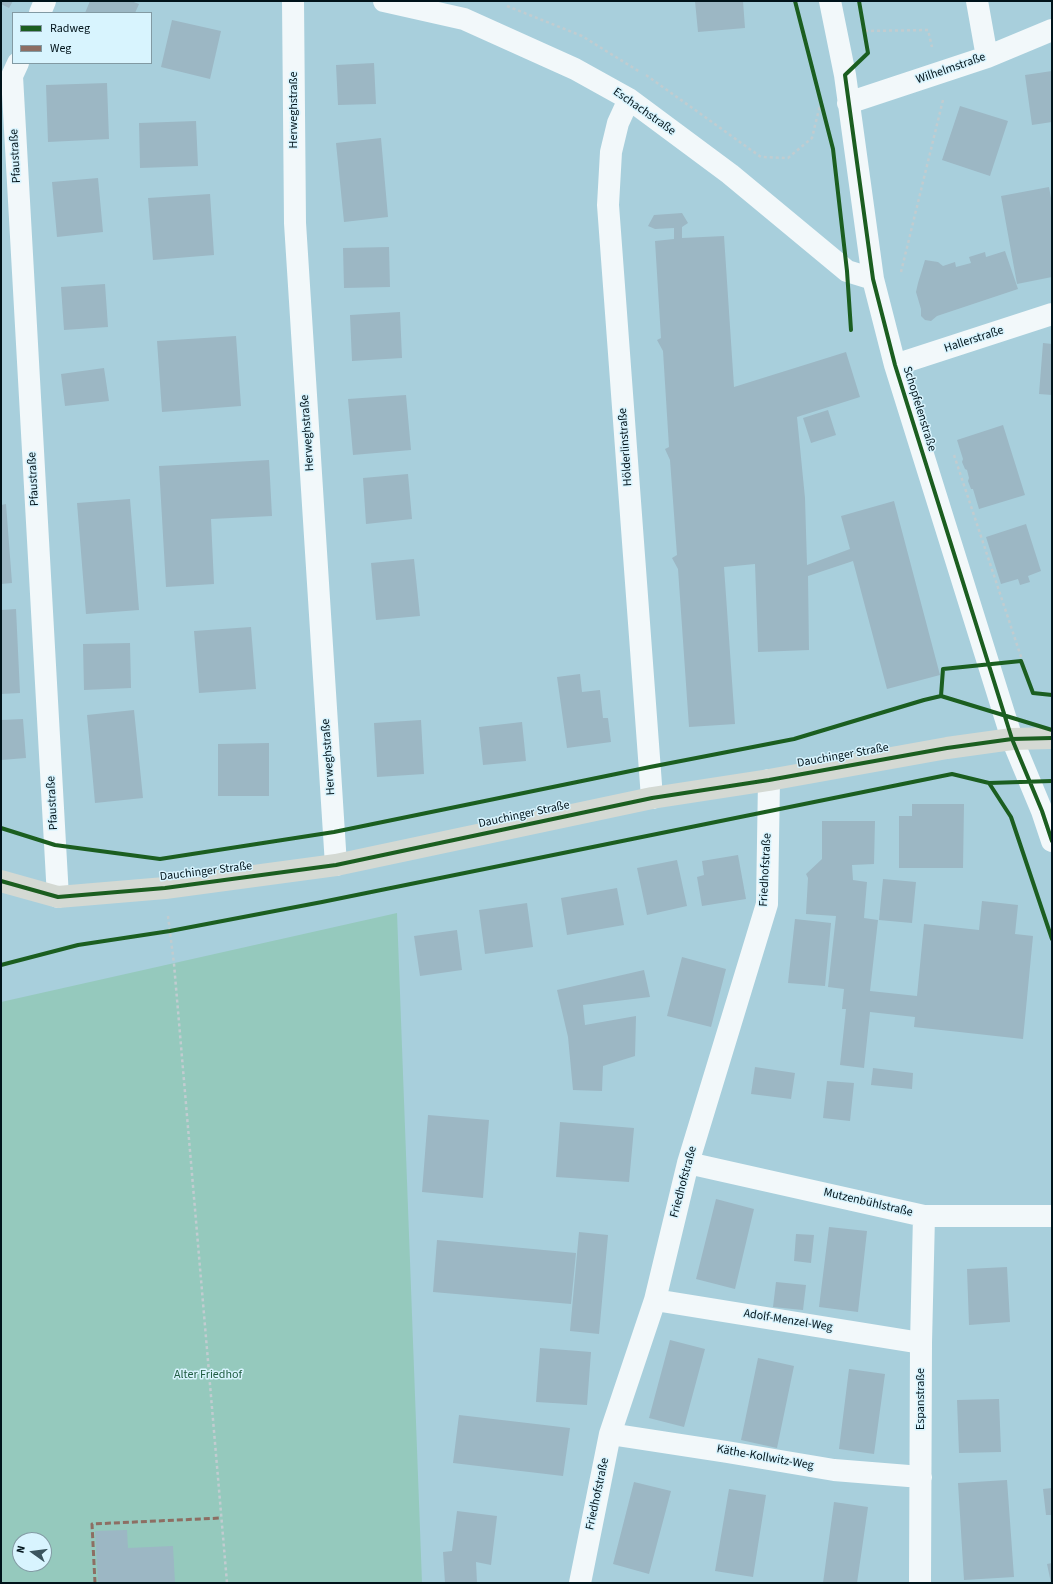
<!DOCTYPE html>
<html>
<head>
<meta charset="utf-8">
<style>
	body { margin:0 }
	#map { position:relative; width:1053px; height:1584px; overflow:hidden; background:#a8cfdc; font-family:"Source Sans 3",sans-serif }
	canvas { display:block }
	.frame { position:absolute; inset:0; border:2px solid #00131a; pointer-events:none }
	.legend { position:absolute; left:12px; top:12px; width:140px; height:52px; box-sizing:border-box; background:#d8f4fe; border:1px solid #829aa3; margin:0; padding:5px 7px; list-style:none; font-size:12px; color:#00131a }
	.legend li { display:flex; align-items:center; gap:8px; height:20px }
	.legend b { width:20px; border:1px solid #829aa3 }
	.north { position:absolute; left:12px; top:1532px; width:40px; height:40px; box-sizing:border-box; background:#d8f4fe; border:1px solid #829aa3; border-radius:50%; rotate:284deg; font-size:11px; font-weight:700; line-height:16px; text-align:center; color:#00131a }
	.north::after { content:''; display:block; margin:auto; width:14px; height:18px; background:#3b555e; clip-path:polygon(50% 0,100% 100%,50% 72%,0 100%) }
</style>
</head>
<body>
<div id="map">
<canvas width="1053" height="1584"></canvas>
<div class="frame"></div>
<ul class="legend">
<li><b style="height:5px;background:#1b5e20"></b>Radweg</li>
<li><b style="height:5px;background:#8d6e63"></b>Weg</li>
</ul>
<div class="north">N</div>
</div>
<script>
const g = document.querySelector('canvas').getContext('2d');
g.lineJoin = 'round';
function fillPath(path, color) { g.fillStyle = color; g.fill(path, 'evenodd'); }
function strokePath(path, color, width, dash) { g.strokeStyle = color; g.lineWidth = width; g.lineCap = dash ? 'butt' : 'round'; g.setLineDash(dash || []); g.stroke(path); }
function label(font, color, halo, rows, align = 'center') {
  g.font = font + ' "Source Sans 3",sans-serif'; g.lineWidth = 3; g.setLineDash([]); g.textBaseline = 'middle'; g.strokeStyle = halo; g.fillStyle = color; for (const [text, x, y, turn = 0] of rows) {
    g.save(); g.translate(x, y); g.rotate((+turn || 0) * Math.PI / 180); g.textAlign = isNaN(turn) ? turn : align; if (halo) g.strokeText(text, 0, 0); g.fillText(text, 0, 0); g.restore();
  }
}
fillPath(new Path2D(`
	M397,913l25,670h-421v-581zM20,1540h24v24h-24z`), '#95c9bd');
fillPath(new Path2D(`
	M1,1h12l-4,7 -8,-4z
	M90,1h41l8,3 -4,9h-50z
	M695,1h48l2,27 -47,4z
	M172,20l49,11 -11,48 -49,-12z
	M374,63l2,41 -38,1 -2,-40z
	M1052,71v51l-20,3 -7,-50z
	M107,83l2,56 -61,3 -2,-57z
	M960,106l48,15 -18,55 -48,-16z
	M196,121l2,45 -58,2 -1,-45z
	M381,138l7,79 -44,5 -8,-79z
	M98,178l5,54 -46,5 -5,-55z
	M1049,187l3,17v73l-35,7 -16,-88z
	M210,194l4,61 -61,5 -5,-62z
	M682,213l6,10 -6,4v11l42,-2 10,151 112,-35 14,45 -63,20 8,81 2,67 43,-16 -9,-33 53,-15 46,174 -53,14 -34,-128 -45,15 1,74 -51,2 -3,-88 -31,3 11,157 -46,3 -11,-158 -6,-11 5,-3 -7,-95 -5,-11 4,-2 -6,-96 -6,-11 4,-2 -6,-97 19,-2v-11l-19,1 -7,-3 6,-11z
	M389,247l1,40 -46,1 -1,-40z
	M1005,251l13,38 -81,27 -6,5 -6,-1 -4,-4v-7l-5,-17 2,-9 7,-23 13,2 5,4 12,-4 1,5 15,-4 -2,-6 16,-5 1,5z
	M105,284l3,43 -44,3 -3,-43z
	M400,312l2,46 -50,3 -2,-46z
	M236,336l5,70 -79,6 -5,-71z
	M1043,343l9,1v51l-13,-1z
	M104,368l5,33 -44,5 -4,-32z
	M406,395l5,55 -58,5 -5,-56z
	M828,410l8,25 -25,8 -8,-25z
	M1003,425l22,70 -46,14 -6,-20h-2l-3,-8 1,-3 -2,-8 -2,-1 -3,-7 1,-3 -6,-19z
	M269,460l3,56 -61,3 3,65 -48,3 -7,-121z
	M408,474l4,45 -46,5 -3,-46z
	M130,499l9,111 -53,4 -9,-111z
	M6,504l6,79 -11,1v-79z
	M1026,524l15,47 -13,5 2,6 -10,3 -2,-6 -17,5 -15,-47z
	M414,559l6,57 -44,4 -5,-57z
	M16,609l4,84 -19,1v-84z
	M251,627l5,62 -57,4 -5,-62z
	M130,643l1,45 -47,2 -1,-46z
	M580,674l2,18 18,-2 3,28h5l3,24 -44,6 -10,-71z
	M134,710l9,88 -48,5 -8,-88z
	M23,719l3,39 -25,2v-40z
	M421,720l3,54 -47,3 -3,-54z
	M522,722l4,39 -43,4 -4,-38z
	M269,743v53h-51v-52z
	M912,804h52l-1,64h-64v-52h13z
	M822,821h53l-1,43 -22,1 1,15 14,2 -3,36 14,2 -8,71 47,5 7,-72 55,6 3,-29 36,4 -3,29 18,2 -10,103 -109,-12 1,-10 -45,-5 -6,56 -24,-3 6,-56h-4l2,-20 -16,-2 8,-71 -30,-2 2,-36 -2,-4 16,-15z
	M738,855l8,44 -44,7 -5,-29 7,-2 -2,-14z
	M677,860l10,46 -40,9 -10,-47z
	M883,879l33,3 -4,41 -33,-3z
	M617,888l7,37 -57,10 -6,-37z
	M527,903l6,44 -48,7 -6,-44z
	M795,919l36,4 -6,63 -37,-3z
	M457,930l5,40 -42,6 -6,-40z
	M682,957l44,12 -15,58 -44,-11z
	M644,970l6,27 -67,8 2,20 51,-9 -1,40 -32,10 -1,25 -29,-1 -5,-53 -11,-47z
	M755,1067l40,6 -4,26 -40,-5z
	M873,1068l40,5 -1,16 -41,-4z
	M827,1081l27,2 -4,38 -27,-3z
	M428,1115l61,5 -6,78 -61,-6z
	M560,1122l74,6 -5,54 -73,-5z
	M716,1199l38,10 -19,80 -39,-10z
	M829,1227l38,4 -9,81 -39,-5z
	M579,1232l29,3 -9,99 -29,-3z
	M796,1234l18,1 -3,28 -17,-2z
	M437,1240l139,13 -5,51 -138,-12z
	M1007,1267l3,55 -41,3 -2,-56z
	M776,1282l30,3 -3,25 -30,-3z
	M670,1340l35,9 -21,78 -35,-9z
	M540,1348l51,4 -4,53 -51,-3z
	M758,1358l36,8 -17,82 -36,-8z
	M849,1369l36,5 -11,80 -35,-5z
	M999,1399l2,53 -42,1 -2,-53z
	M459,1415l111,13 -7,48 -110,-13z
	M1007,1480l7,97 -50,3 -6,-97z
	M634,1482l37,9 -22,83 -36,-10z
	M1052,1488v27h-6l-3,-26z
	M729,1489l37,6 -13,82 -38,-6z
	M834,1502l34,5 -11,76h-34z
	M457,1511l40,5 -6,49 -15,-3 1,21h-32l-2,-31 9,-1z
	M127,1530l1,18 45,-2 2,37h-77l-3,-52z
	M1052,1563v20h-1l-4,-19z`), '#9cb7c4');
strokePath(new Path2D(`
	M795,1l24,94
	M507,6l75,30 58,36
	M865,31l63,-1 4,17
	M646,75l115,82 27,1 24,-20 8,-33
	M901,272l42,-172
	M954,455l79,238 19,2
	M168,916l6,48 53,619`), '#c1ccd0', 2.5, [3, 3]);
strokePath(new Path2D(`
	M293,1l2,222 41,642
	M384,1l80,18 111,50 54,30 101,75 117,97 26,8
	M830,1l15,74 28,204 22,86 117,374 30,72 10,30
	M977,1l10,56
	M40,13l5,-12
	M18,63l-6,13 46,821
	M629,99l-11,24 -7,29 -3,53 44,593
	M848,103l139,-46 65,-27
	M895,365l157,-51
	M688,1163l236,53h128
	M655,1300l266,43
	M610,1434l117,18 107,18 87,7
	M580,1583l30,-149 45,-134 33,-137 79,-259 2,-124
	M920,1583l1,-240 3,-127`), '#f2f8fa', 22);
strokePath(new Path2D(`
	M1,881l57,16 107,-9 171,-23 316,-67 117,-18 178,-32 65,-9 40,-1`), '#d4d9d3', 22);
strokePath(new Path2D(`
	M95,1583l-3,-59 129,-6`), '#8d6e63', 3, [6, 3]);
strokePath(new Path2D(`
	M795,1l38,148 14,122 4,59
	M859,1l9,52 -23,22 28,204 22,86 117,374 30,72 10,30
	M941,696l2,-27 78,-8 12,32 19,2
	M989,783l22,34 41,122
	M1,828l54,17 105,14 174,-27 316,-65 144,-28 130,-39 17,-4 111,34
	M1,881l57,16 107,-9 171,-23 316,-67 117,-18 178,-32 65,-9 40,-1
	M1,965l77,-20 92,-14 152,-29 630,-128 37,9 63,-2`), '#1b5e20', 4);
label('12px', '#00131a', '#d8f4fe', [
	["Wilhelmstraße",951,69,-19],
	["Herweghstraße",294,110,-90],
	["Eschachstraße",644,112,35],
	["Pfaustraße",16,156,-93],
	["Hallerstraße",974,340,-18],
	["Schopfelenstraße",919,409,73],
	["Herweghstraße",308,433,-94],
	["Hölderlinstraße",626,447,-94],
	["Pfaustraße",34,479,-93],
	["Dauchinger Straße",843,756,-10],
	["Herweghstraße",329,757,-94],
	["Pfaustraße",53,803,-93],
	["Dauchinger Straße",524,815,-12],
	["Friedhofstraße",766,870,-87],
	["Dauchinger Straße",206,872,-7],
	["Friedhofstraße",684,1182,-75],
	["Mutzenbühlstraße",868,1203,13],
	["Adolf-Menzel-Weg",788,1321,9],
	["Espanstraße",921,1399,-90],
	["Käthe-Kollwitz-Weg",765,1458,10],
	["Friedhofstraße",598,1494,-78]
]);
label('12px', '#205d42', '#d8f4fe', [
	["Alter Friedhof",208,1375]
]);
</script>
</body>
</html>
